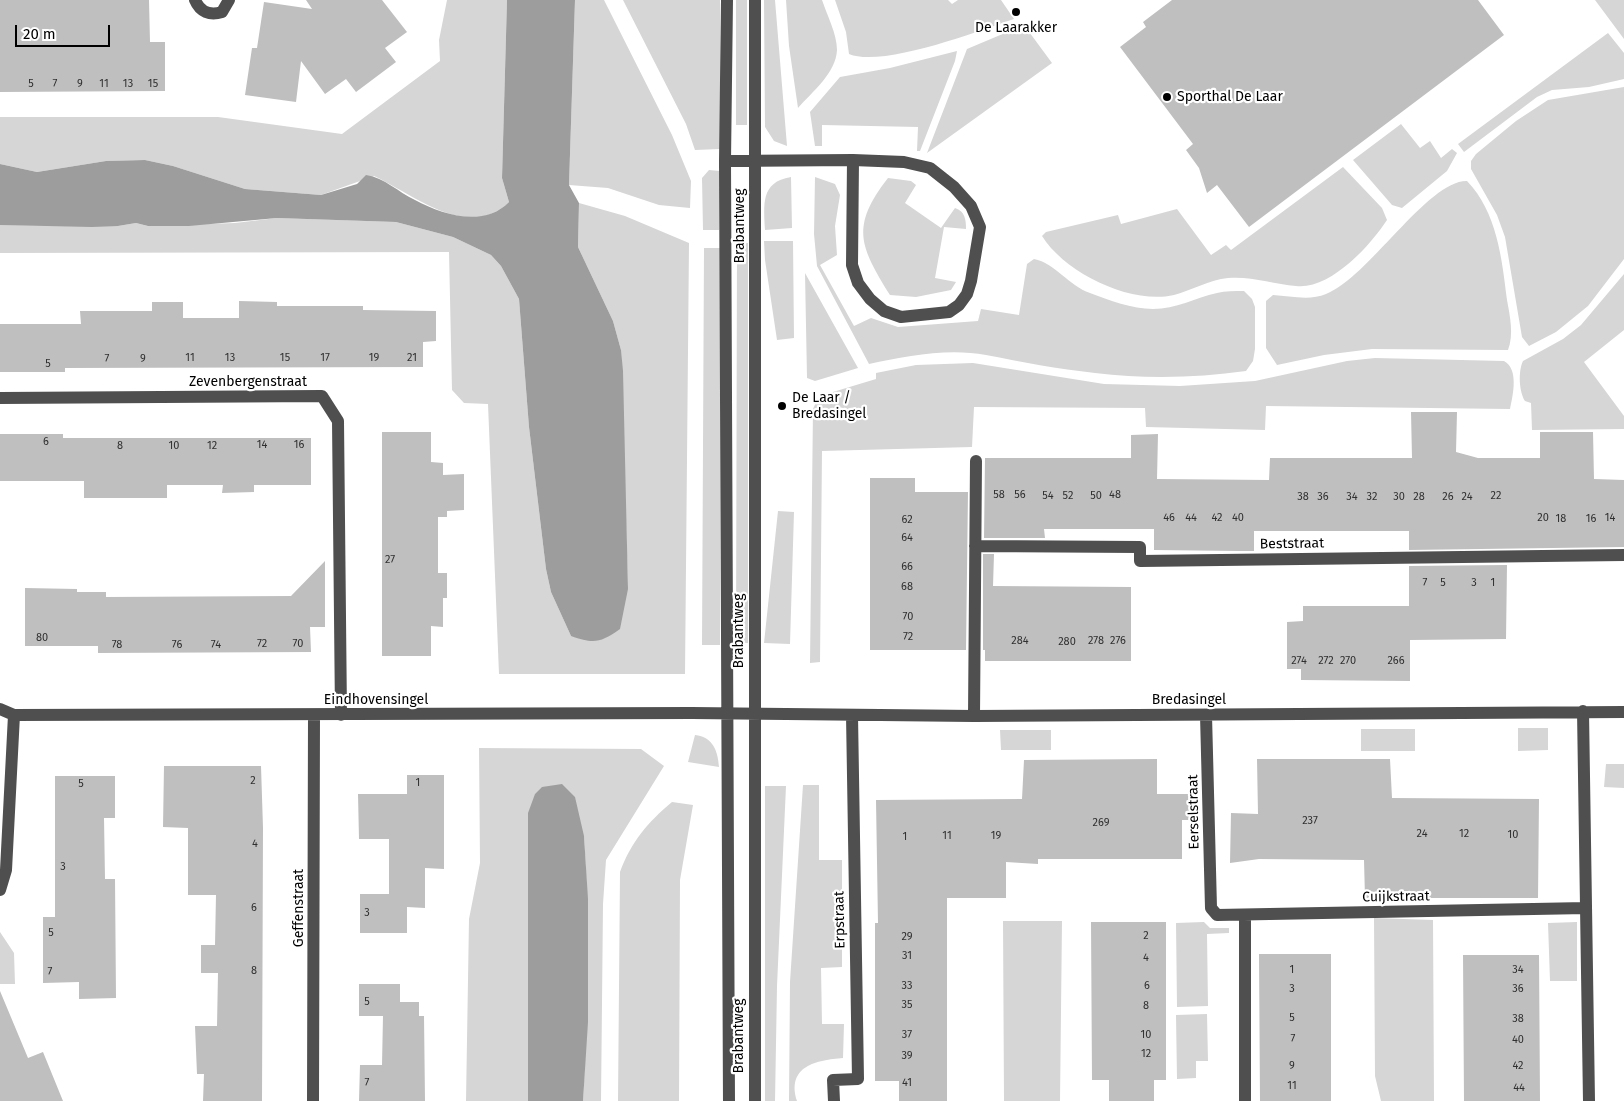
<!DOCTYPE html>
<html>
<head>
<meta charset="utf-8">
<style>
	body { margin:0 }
	#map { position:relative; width:1624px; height:1101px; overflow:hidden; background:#fff; font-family:"Fira Sans",sans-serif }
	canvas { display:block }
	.scale { position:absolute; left:15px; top:25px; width:95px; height:22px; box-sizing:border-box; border:2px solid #000; border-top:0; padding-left:6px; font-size:15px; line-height:18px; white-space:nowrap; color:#000; -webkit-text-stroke:4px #fff; paint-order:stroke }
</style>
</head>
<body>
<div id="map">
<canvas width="1624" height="1101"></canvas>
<div class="scale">20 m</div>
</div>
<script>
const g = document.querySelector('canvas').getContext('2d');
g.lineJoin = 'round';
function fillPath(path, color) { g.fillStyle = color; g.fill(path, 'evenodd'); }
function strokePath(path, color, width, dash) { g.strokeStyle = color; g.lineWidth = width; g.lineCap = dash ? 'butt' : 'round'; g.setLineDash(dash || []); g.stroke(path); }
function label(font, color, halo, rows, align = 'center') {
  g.font = font + ' "Fira Sans",sans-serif'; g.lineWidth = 4.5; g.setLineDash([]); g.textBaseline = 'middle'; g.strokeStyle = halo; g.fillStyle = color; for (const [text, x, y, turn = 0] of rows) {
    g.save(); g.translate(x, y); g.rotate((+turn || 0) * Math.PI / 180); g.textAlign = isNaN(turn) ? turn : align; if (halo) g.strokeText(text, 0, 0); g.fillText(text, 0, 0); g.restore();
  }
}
fillPath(new Path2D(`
	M447,0h60l-5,178 7,24c-41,40 -96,-8 -135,-26l-53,19 -76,-6 -72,-23 -28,-6 -39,1 -69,11 -37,-8v-47h218l124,17 98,-73 -1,-21z
	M575,0h29l68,135 19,46 -1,27 -31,-3 -51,-17 -39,-3z
	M623,0h97v149l-25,1 -9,-26z
	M736,0h11v125h-11z
	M764,0h11l12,146 -13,-5 -9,-14z
	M786,0h36c5,15 15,34 15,50 -1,23 -25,42 -39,58l-9,-62z
	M835,0h113l4,4 6,-4h43l13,19c-35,12 -132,49 -165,35l-3,-22z
	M1595,0h29v39z
	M1024,25l28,38 -125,90 40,-104z
	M1608,33l16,20v26l-35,8 -37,3 -15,7 -73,55 -6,-8z
	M957,51l-2,10 -35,90h-3l1,-24 -96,-2v21h-7l-5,-34 30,-35 50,-9z
	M1624,87v172l-36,47 -32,26 -27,14 -7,-9 -17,-100 -8,-22 -26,-46v-8l5,-7 40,-33 32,-21z
	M1401,124l19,24 10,-7 11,17 11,-9 5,4 -10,18 -45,37 -10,-3 -39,-45z
	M1343,167l39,41 5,12c-17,26 -57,70 -91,66 -22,-2 -45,-10 -68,-8 -19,2 -36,12 -54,17 -43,10 -109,-22 -132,-59l4,-4 72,-17 3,9 56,-15 34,46 15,-10 5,5z
	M709,170l11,1 -1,59h-16l-1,-52z
	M791,177l1,51 -27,2c-1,-25 -5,-48 26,-53z
	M815,177l20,7 5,11 -5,31 2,29 -17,10 34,61 17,-8 27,9 80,-6 3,-12 38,6 8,-51 7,-5c21,4 35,27 56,34 19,7 42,16 63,16 23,0 42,-11 64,-16 8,-2 18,-2 27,-2l8,8 3,8v42l-2,12 -7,10c-50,7 -101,8 -151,2 -37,-4 -73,-11 -109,-18 -38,-7 -80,1 -117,9l-52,-98 -3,-32z
	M888,178l23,3 5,4 -11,18 36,25 14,-20c10,3 11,12 11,21l-22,-2 -9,51 21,4 -5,8 -35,7 -26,-2c-30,-49 -40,-68 -2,-117z
	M1467,181c30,31 35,78 40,119 3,16 7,35 1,50l-136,-1 -48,6 -47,10 -11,-17v-47l7,-6c17,1 37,6 53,-1 42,-16 102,-114 141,-113z
	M579,203l46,13 64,27 -4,431h-186l-11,-270 -24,-1 -12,-13 -3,-138 -449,1v-28l118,1 18,-3 12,3 87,-3 42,-5 119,4 57,15 38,18 10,11 18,33 10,128 17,142 5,23 20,44 57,-47 -7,-239 -8,-29 -35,-74z
	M764,241h29l1,97 -17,2 -12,-80z
	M737,242l11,1v400h-12z
	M704,248h16v397h-18z
	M805,273l53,95 -43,13 -8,-3z
	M1624,274v56l-40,32 40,54v13l-92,1 -1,-27 -6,-2c-6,-9 -7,-30 -2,-40l40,-22 18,-14z
	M1375,358l129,3c15,8 9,34 6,48l-244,-3 -1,24 -119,-3 -1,-19 -171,-1 -2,40 -150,4 -2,211 -10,1 3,-254 5,-11 5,-3 53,-16v-6l40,-8 57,-2 131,21 76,2 75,-5 92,-20z
	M778,511l16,1 -4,132 -26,-1z
	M1518,728h30v22l-30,1z
	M1361,729h54v22h-54z
	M1000,730h51v20h-50z
	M695,735c18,2 23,16 24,32l-31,-5z
	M479,748l162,1 23,17 -58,94 -3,44 -2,197h-18c5,-89 7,-177 1,-265l-56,-23v288h-62l3,-182 11,-56z
	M1606,764h18v24l-20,-1z
	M803,785h16v75h23v107l-21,1 1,56h22l-1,34c-26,2 -57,8 -46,43h-8l1,-119z
	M765,786h21l-9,200 -2,115h-10z
	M672,802l21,3 -13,75 -1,221h-61l2,-229c11,-30 28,-50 52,-70z
	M1374,918l59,2 1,181h-53l-6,-25z
	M1003,921h59l-2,180h-56z
	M1204,922l6,6h19v5l-22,1 1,72 -31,1 -1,-84z
	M1577,922v59h-27l-2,-58z
	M0,932l14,21 1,31h-15z
	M1207,1014l1,47h-12v17l-19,1 -1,-64z`), '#d6d6d6');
fillPath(new Path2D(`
	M507,0h68l-6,185 10,18 -1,44 35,74 8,29 2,21 5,218 -8,40c-20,14 -26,15 -49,7l-20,-44 -5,-23 -17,-142 -10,-128 -18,-33 -10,-11 -38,-18 -57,-15 -119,-4 -88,8h-41l-12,-3 -18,3 -26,1 -92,-2v-61l37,8 69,-11 39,-1 28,6 72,23 76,6 36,-11 9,-9c19,3 32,17 49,25 28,15 69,28 94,2l-7,-24z
	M562,784l13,13 9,39 4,63v123l-5,79h-55v-288l7,-19 7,-7z`), '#9d9d9d');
fillPath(new Path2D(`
	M0,0h149l1,42h15v49l-165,1z
	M306,0h76l25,32 -22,16 11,14 -40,30 -10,-13 -21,15 -24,-33 -5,41 -51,-7 7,-47h5l7,-46 48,7z
	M1172,0h306l26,35 -255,192 -32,-42 -10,8 -8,-25 -13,-18 7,-6 -73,-97 26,-20 -3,-5z
	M239,301l38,1v4h86v4l73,1v30l-13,1v25l-358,1v4h-65v-48h81l-1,-13h72v-9h31v16h56z
	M1411,412h46l-1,40 22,6h62v-26h53l1,47 30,1v67l-215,3v-19h-155v20h-15l-85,-1v-21h-110l1,9h-61l1,-80h146v-23l27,-1 -1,45 112,1 1,-22h142z
	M382,432h49v30l12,1v12l21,-1v36l-17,1v6h-9v56h9v25h-4v29l-12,-1v30h-49z
	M0,434h63v4h248v47h-57v7l-32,1 1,-8h-56v13h-83v-17h-84z
	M870,478h45v14h53l-2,158h-96z
	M983,554h11l-1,32 138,1v74h-146v-11h-2z
	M325,561v66h-15l1,25 -213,1v-7h-73v-58l52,1v3h29v5l185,-1z
	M1507,565l-1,74 -96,1v41l-109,-1v-11h-14v-47l16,-1v-15h106v-40z
	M1157,759v35h33v26h-8v39h-144v5l-32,-2v36h-59v203h-48v-20h-24v-158h3l-2,-123 146,-1 2,-39z
	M1257,759h133l2,39 147,1 -1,99h-173l-1,-38 -105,-1 -29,4 1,-50 27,1z
	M164,766h97l2,62 -1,273h-59l1,-27h-7l-2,-48h22l1,-53h-17v-28h14l1,-50h-28v-67l-25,-1z
	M407,775h37v94l-19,-1v40l-18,-1v26h-47v-39h29v-55h-30l-1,-45h49z
	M55,776h60v42h-11l1,61h10l1,119 -37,1v-17l-36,1v-66h12z
	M1091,922h75v158h-12v21h-45v-21h-17z
	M1259,954h72v147h-71z
	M1463,955h76l1,146h-76z
	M359,984h41v18h19v14h5l1,85h-66l1,-36h22l1,-49h-24z
	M0,991l28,67 15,-6 20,49h-63z`), '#bfbfbf');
strokePath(new Path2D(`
	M195,0c5,12 15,16 27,12l7,-12
	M727,0l-2,161 4,940
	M725,161l128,-1 51,2 26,6 24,19 17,19 9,21 -9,54 -4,13 -8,11 -10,7 -48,5 -17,-6 -14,-12 -12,-16 -6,-18 1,-105
	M0,398l322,-2 16,25 3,294
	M975,546l165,1v14l484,-6
	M0,709l14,6 678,-2 282,3 650,-4
	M1583,711l6,390
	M1206,715l5,193 6,7 369,-7
	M974,716l2,-255
	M0,890l6,-20 8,-155
	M1245,916v185
	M313,1101l1,-386
	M755,1101v-1101
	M834,1101l-1,-21 25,-1 -6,-364`), '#4f4f4f', 12);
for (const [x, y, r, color] of [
	[1016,12,5,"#000"],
	[1167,97,5,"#000"],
	[782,406,5,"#000"]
]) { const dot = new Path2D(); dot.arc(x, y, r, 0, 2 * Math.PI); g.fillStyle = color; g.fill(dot); strokePath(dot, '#fff', 2); }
label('11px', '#303030', null, [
	["5",31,84],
	["7",55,84],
	["9",80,84],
	["11",104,84],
	["13",128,84],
	["15",153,84],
	["11",190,358],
	["13",230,358],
	["15",285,358],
	["17",325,358],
	["19",374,358],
	["21",412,358],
	["7",107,359],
	["9",143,359],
	["5",48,364],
	["6",46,442],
	["14",262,445],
	["16",299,445],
	["8",120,446],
	["10",174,446],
	["12",212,446],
	["58",999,495],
	["56",1020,495],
	["48",1115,495],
	["54",1048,496],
	["52",1068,496],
	["50",1096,496],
	["22",1496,496],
	["38",1303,497],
	["36",1323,497],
	["34",1352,497],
	["32",1372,497],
	["30",1399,497],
	["28",1419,497],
	["26",1448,497],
	["24",1467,497],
	["46",1169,518],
	["44",1191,518],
	["42",1217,518],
	["40",1238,518],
	["20",1543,518],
	["14",1610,518],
	["18",1561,519],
	["16",1591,519],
	["62",907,520],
	["64",907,538],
	["27",390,560],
	["66",907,567],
	["7",1425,583],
	["5",1443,583],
	["3",1474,583],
	["1",1493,583],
	["68",907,587],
	["70",908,617],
	["72",908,637],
	["80",42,638],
	["284",1020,641],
	["278",1096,641],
	["276",1118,641],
	["280",1067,642],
	["72",262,644],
	["70",298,644],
	["78",117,645],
	["76",177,645],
	["74",216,645],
	["274",1299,661],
	["272",1326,661],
	["270",1348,661],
	["266",1396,661],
	["2",253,781],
	["1",418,783],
	["5",81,784],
	["237",1310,821],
	["269",1101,823],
	["24",1422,834],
	["12",1464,834],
	["10",1513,835],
	["11",947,836],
	["19",996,836],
	["1",905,837],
	["4",255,844],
	["3",63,867],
	["6",254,908],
	["3",367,913],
	["5",51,933],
	["2",1146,936],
	["29",907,937],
	["31",907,956],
	["4",1146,958],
	["1",1292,970],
	["34",1518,970],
	["8",254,971],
	["7",50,972],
	["33",907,986],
	["6",1147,986],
	["3",1292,989],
	["36",1518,989],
	["5",367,1002],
	["35",907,1005],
	["8",1146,1006],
	["5",1292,1018],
	["38",1518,1019],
	["37",907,1035],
	["10",1146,1035],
	["7",1293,1039],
	["40",1518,1040],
	["12",1146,1054],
	["39",907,1056],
	["9",1292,1066],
	["42",1518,1066],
	["7",367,1083],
	["41",907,1083],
	["11",1292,1086],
	["44",1519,1088]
]);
label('14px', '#000', '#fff', [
	["De Laarakker",1016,28,"center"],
	["Sporthal De Laar",1177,97],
	["De Laar /",792,398],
	["Bredasingel",792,414]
], 'left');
label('14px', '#000', '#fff', [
	["Brabantweg",740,226,-90],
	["Zevenbergenstraat",248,382],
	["Beststraat",1292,544,-1],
	["Brabantweg",739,631,-90],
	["Eindhovensingel",376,700],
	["Bredasingel",1189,700],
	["Eerselstraat",1194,812,-91],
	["Cuijkstraat",1396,897,-1],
	["Geffenstraat",299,908,-90],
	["Erpstraat",840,920,-91],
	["Brabantweg",739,1036,-90]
]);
</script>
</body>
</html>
